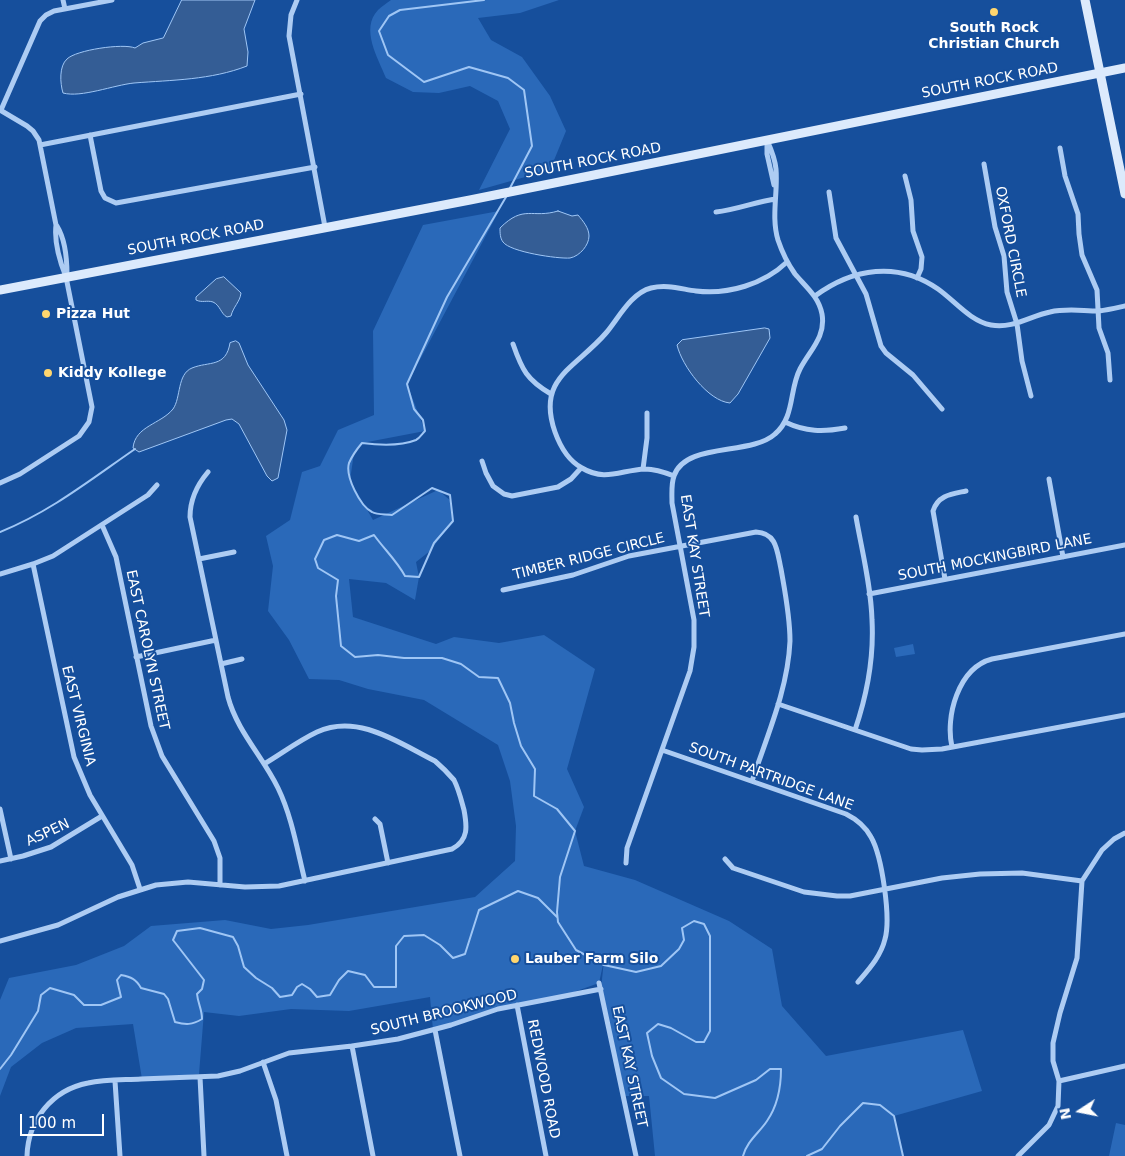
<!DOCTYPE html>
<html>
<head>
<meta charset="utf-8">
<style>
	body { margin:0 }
	#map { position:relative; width:1125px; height:1156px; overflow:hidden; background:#164f9c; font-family:"DejaVu Sans",sans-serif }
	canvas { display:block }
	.north { position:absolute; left:1055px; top:1086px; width:50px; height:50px; -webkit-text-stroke:4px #164f9c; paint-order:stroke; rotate:259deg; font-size:14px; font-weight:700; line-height:20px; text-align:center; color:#fff }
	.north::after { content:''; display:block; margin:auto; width:18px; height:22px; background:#fff; clip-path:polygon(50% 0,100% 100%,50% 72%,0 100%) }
	.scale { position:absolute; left:20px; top:1114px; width:84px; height:22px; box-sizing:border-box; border:2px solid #fff; border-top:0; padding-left:6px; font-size:15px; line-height:18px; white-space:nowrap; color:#fff; -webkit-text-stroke:4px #164f9c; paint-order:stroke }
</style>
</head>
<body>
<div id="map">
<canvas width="1125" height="1156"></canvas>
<div class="north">N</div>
<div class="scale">100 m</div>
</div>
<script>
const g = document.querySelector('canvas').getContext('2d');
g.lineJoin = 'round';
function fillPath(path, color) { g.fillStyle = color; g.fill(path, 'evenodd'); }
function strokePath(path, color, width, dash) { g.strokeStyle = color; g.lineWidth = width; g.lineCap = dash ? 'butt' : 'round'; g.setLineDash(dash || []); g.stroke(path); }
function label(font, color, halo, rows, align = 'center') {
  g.font = font + ' "DejaVu Sans",sans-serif'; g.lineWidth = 4; g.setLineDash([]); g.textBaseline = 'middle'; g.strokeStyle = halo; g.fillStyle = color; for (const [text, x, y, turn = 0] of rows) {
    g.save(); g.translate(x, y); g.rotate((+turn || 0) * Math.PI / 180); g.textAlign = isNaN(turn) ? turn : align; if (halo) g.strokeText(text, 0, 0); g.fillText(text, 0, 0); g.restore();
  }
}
fillPath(new Path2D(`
	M391,0h168l-39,13 -42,5 13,22 31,17 28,39 16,35 -16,39 -71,20 31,-61 -12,-28 -28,-15 -31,7 -26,-1 -27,-14c-8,-20 -26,-49 -8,-68 4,-4 9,-7 13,-10z
	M499,211l-92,173 18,47 -63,12 -8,10 -4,27 23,40 65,-30 13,11 2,20 -23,30 -14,11 3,15 -4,23 -29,-17 -37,-4 4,38 83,27 18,-7 45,6 45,-8 51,34 -28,100 17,38 -9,24 9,35 51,14 94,41 43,28 10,57 44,50 137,-26 19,61 -88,25 9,40h-248l-6,-60h-26l-22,-107 3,-29 -5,23 -42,15 -74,16 -50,16 -3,-33 -81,14 -58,-2 -52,7 -35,-4 -5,62 -57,5 -9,-55 -57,4 -34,15 -31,24 -11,29v-96l9,-22 67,-13 48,-19 27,-20 74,-6 46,9 37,-4 167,-28 40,-36 1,-35 -6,-45 -12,-36 -74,-45 -56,-11 -29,-9 -30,-1 -20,-39 -21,-29 5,-45 -7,-30 24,-16 12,-48 18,-6 18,-36 36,-15 -1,-84 50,-106z
	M913,644l2,10 -19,3 -2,-9z
	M1116,1123l9,2v31h-16z`), '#2a69b9');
const water = new Path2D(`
	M182,0h73l-11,29 4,23 -1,14c-36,14 -75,14 -113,17 -20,2 -53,15 -71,10 -3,-10 -4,-27 4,-34 9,-9 56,-16 68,-11l8,-5 20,-5z
	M558,211l14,5 6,-1c5,6 11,13 11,21 0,9 -9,20 -19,22 -12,1 -60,-6 -67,-16 -3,-4 -3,-9 -3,-14 24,-24 32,-9 58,-17z
	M224,277l17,16c-1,9 -8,14 -10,23l-4,1c-6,-3 -7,-12 -14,-15 -6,-2 -11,1 -17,-2v-3l20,-18z
	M765,328l4,1 1,9 -32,56 -8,9c-22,-2 -48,-37 -53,-58l5,-5z
	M236,341l3,2 9,22 36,55 3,10 -9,48 -6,3 -5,-5 -28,-52 -7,-5 -6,1 -87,32 -6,-4c2,-22 28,-24 40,-39 8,-11 4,-35 19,-41 17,-7 34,0 38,-25z`);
fillPath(water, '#345d95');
strokePath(water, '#9fc6f5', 1);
strokePath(new Path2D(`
	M484,0l-84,10 -11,6 -10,15 9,24 36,27 45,-15 39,11 16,12 8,56 -22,42
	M506,197l-59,100 -40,87 7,25 9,11 2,11c-3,3 -5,7 -9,9 -15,6 -38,5 -54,3 -5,6 -10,13 -13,20 -4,13 11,43 23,49 5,3 14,2 20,3l40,-27 18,7 3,26 -19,22 -15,34 -14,-1c-8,-15 -21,-27 -31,-41l-15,6 -22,-6 -13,5 -9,19 3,9 20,12 -2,16 5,50 14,11 23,-2 26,3h38l19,6 18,13 19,1 12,25 4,20 7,23 14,23 -1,27 23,13 18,22 -15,46 -3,35 1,10 18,28 28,15 32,7 25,-6 18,-17 5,-9 -2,-12 12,-7 10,3 6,12v95l-6,11h-8l-25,-14 -13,-4 -11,9 5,23 9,22 23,16 31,4 41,-18 14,-11h11c0,18 -3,36 -14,52 -8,12 -20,20 -24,35
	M0,532c50,-20 90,-52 135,-83
	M0,1069l11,-14 27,-44 3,-16 9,-7 24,7 10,10h17l20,-8 -4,-17 4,-5c10,2 15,4 20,13l23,6 4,5 7,23c11,3 17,3 27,-3 0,-10 -4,-15 -5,-25l5,-5 2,-9 -31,-40 4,-9 23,-3 33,9 5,9 6,21 12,11 16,10 8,9 12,-2 5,-8 5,-3 8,5 7,8 13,-2 9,-15 9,-9 17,4 9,12h22v-41l8,-10 20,-1 16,10 13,13 12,-4 14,-44 39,-19 20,7 19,19
	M807,1156l15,-7 18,-23 23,-23 17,2 14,11 9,40`), '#9fc6f5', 2);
strokePath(new Path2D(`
	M63,0l2,9
	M297,0l-6,15 -2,21 36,191
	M0,110l27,16 6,5 6,9 17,85c-2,17 4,37 10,52l26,130 -3,15 -10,14 -59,38 -20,9
	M1,110l39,-89 6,-6 8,-4 58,-11
	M90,135l11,56 4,7 11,5 199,-36
	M767,144v10l7,31
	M40,145l261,-51
	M1060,148l5,28 13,38 1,20 3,21 15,35 2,38 9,25 2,27
	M984,164l11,63 9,29 3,36 10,32 5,37 9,35
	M905,176l6,24 2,31 9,26 -1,12 -4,9
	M829,192l7,46 30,56 15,52 5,7 27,22 29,34
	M716,212c20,-2 39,-10 59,-13
	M57,226c8,13 10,34 10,49
	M815,296c38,-28 83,-35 123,-7 17,12 32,32 53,36 22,4 39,-9 59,-13 17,-4 32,-1 49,-1 9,-1 17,-3 26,-5
	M513,344c9,26 14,36 38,50
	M785,422c21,10 38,10 60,6
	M482,461l4,12 7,13 11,8 8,2 46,-9 13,-8 10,-11
	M643,469l4,-31v-25
	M208,472c-11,13 -18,27 -18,45l38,180c9,34 35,60 50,91 14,29 19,61 27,93
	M674,476c-10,-4 -19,-7 -29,-7 -24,1 -40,13 -63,-1 -13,-7 -22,-22 -27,-36 -19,-54 21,-64 51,-99 12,-14 25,-40 45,-45 16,-4 30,1 45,3 32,4 68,-7 91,-29
	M1049,479l14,78
	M102,525l14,32 35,169 11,30 52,85 6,17v27
	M199,559l35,-7
	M33,564l41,193 16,38 42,70 8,24
	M0,574l33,-10 20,-8 95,-61 9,-10
	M945,579l-12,-68c5,-16 19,-17 33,-20
	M503,590l70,-15 56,-19 127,-24c21,1 21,19 25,37 4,23 9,47 9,72 -2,48 -23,95 -38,140
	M869,594l256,-49
	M136,657l80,-17
	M221,664l21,-5
	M778,704l133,45 11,1 20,-1 183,-34
	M855,730c12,-35 19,-73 17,-110 -1,-34 -10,-69 -16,-103
	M952,747c-7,-30 6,-79 40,-88l133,-25
	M662,750l184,64c10,5 19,12 25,23 11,19 20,81 14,102 -4,17 -16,30 -27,43
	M0,809l11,50
	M375,819l5,5 8,39
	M725,859l8,9 71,24 33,4h13l92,-18 38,-4 42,-1 60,8
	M0,861l23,-5 28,-9 51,-31
	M626,863l1,-15 63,-177 4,-24v-27l-22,-117c0,-9 -1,-19 2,-27 11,-34 77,-20 101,-42 20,-17 14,-44 25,-65 10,-19 26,-32 22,-55 -3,-17 -16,-27 -27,-40 -7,-10 -13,-22 -17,-34 -7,-23 0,-47 -2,-71 -1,-11 -5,-20 -9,-29
	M0,941l58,-16 60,-28 38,-12 32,-3 57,5 34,-1 173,-37c17,-9 15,-23 12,-39 -3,-11 -5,-20 -10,-30 -6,-7 -12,-13 -19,-19 -36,-18 -77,-48 -118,-29 -19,9 -36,22 -53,32
	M599,983l37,173
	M517,1005l29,151
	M435,1030l25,126
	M352,1046l21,110
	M263,1062l13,38 11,56
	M200,1077l4,79
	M115,1081l5,75
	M1059,1081l66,-15
	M27,1156c1,-36 25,-66 61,-73 17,-4 36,-3 53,-4 26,-1 51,-2 77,-3l22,-5 49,-18 63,-7 46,-7 53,-14 47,-16 103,-20
	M1018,1156l31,-31 9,-19 1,-25 -6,-20v-18l7,-30 17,-55 5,-77 20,-31 12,-11 11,-6`), '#adccf3', 5);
strokePath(new Path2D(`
	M1085,0l40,194
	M0,290l470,-90 655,-132`), '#dceafc', 9);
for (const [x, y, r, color] of [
	[994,12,5,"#ffd66e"],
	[46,314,5,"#ffd66e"],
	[48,373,5,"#ffd66e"],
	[515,959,5,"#ffd66e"]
]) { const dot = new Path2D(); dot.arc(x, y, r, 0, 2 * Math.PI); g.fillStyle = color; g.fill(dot); strokePath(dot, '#164f9c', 2); }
label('bold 14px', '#fff', '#164f9c', [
	["South Rock",994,28,"center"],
	["Christian Church",994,44,"center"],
	["Pizza Hut",56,314],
	["Kiddy Kollege",58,373],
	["Lauber Farm Silo",525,959]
], 'left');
label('14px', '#fff', '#164f9c', [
	["SOUTH ROCK ROAD",990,81,-11],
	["SOUTH ROCK ROAD",593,161,-11],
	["SOUTH ROCK ROAD",196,238,-11],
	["OXFORD CIRCLE",1010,242,79],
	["EAST KAY STREET",694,556,81],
	["TIMBER RIDGE CIRCLE",589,557,-14],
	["SOUTH MOCKINGBIRD LANE",995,558,-11],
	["EAST CAROLYN STREET",147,650,78],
	["EAST VIRGINIA",78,716,76],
	["SOUTH PARTRIDGE LANE",771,777,20],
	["ASPEN",48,833,-25],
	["SOUTH BROOKWOOD",444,1013,-14],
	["EAST KAY STREET",629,1067,78],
	["REDWOOD ROAD",543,1079,79]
]);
</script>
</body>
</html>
